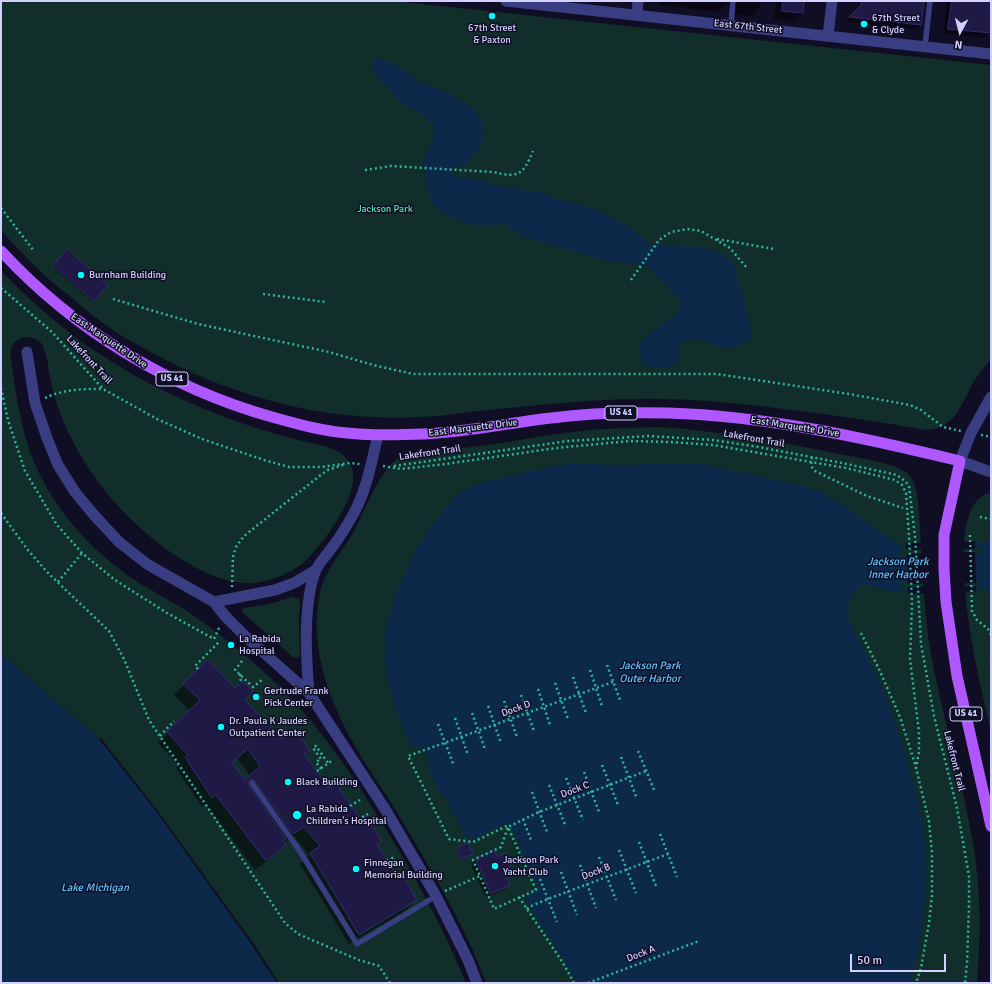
<!DOCTYPE html>
<html>
<head>
<meta charset="utf-8">
<style>
	body { margin:0 }
	#map { position:relative; width:992px; height:984px; overflow:hidden; background:#100e24; font-family:Signika,sans-serif }
	canvas { display:block }
	.frame { position:absolute; inset:0; border:2px solid #d2d1ff; pointer-events:none }
	.north { position:absolute; left:940px; top:12px; width:40px; height:40px; -webkit-text-stroke:3px #100e24; paint-order:stroke; rotate:187deg; font-size:11px; font-weight:700; line-height:16px; text-align:center; color:#d2d1ff }
	.north::after { content:''; display:block; margin:auto; width:14px; height:18px; background:#d2d1ff; clip-path:polygon(50% 0,100% 100%,50% 72%,0 100%) }
	.scale { position:absolute; left:850px; top:954px; width:96px; height:18px; box-sizing:border-box; border:2px solid #d2d1ff; border-top:0; padding-left:5px; font-size:12px; line-height:14px; white-space:nowrap; color:#d2d1ff; -webkit-text-stroke:3px #100e24; paint-order:stroke }
</style>
</head>
<body>
<div id="map">
<canvas width="992" height="984"></canvas>
<div class="frame"></div>
<div class="north">N</div>
<div class="scale">50 m</div>
</div>
<script>
const g = document.querySelector('canvas').getContext('2d');
g.lineJoin = 'round';
function fillPath(path, color) { g.fillStyle = color; g.fill(path, 'evenodd'); }
function strokePath(path, color, width, dash) { g.strokeStyle = color; g.lineWidth = width; g.lineCap = dash ? 'butt' : 'round'; g.setLineDash(dash || []); g.stroke(path); }
function label(font, color, halo, rows, align = 'center') {
  g.font = font + ' Signika,sans-serif'; g.lineWidth = 3; g.setLineDash([]); g.textBaseline = 'middle'; g.strokeStyle = halo; g.fillStyle = color; for (const [text, x, y, turn = 0] of rows) {
    g.save(); g.translate(x, y); g.rotate((+turn || 0) * Math.PI / 180); g.textAlign = isNaN(turn) ? turn : align; if (halo) g.strokeText(text, 0, 0); g.fillText(text, 0, 0); g.restore();
  }
}
fillPath(new Path2D(`
	M1,1h393l597,64v293c-5,8 -12,15 -17,23 -13,23 -18,48 -49,49 -47,-9 -94,-15 -142,-21 -49,-6 -97,-11 -147,-10 -53,1 -105,7 -158,12 -19,2 -39,6 -59,6 -94,5 -188,-20 -270,-66 -17,-9 -35,-19 -50,-31 -10,-7 -18,-14 -27,-22 -26,-20 -50,-43 -71,-68z
	M1,271c35,36 73,68 116,94 42,26 89,46 136,62 15,5 31,9 46,13 17,5 43,6 51,24 4,7 4,15 2,23 -4,22 -32,61 -49,76 -14,11 -32,18 -49,20 -30,3 -68,-19 -92,-37 -40,-30 -72,-69 -94,-114 -8,-17 -14,-36 -18,-55 -2,-9 -2,-19 -6,-28 -1,-3 -2,-6 -5,-8 -8,-6 -20,-5 -26,3 -2,3 -2,6 -3,9 5,34 9,67 20,99 20,54 61,100 109,131 18,11 38,21 55,33 31,21 60,46 87,72 40,40 71,87 101,135 32,51 61,104 84,160h-189l-25,-38 -96,-134 -57,-72 -98,-85z
	M659,427c64,4 127,16 190,29 15,3 46,7 58,17 10,8 11,28 12,40 3,44 4,92 11,136 11,64 31,125 42,189 9,48 9,97 5,145h-491c-22,-61 -58,-118 -91,-174 -12,-20 -26,-38 -37,-58 -28,-47 -50,-103 -38,-159 5,-22 22,-40 33,-59 11,-20 26,-61 43,-73 18,-13 46,-9 67,-12 40,-4 79,-13 119,-17 25,-3 51,-3 77,-4z
	M991,493v237c-9,-36 -57,-228 0,-237z
	M292,597l7,2 1,3 -1,17 1,35 -2,4h-4l-52,-46v-3l2,-1 26,-4z`), '#112e2a');
fillPath(new Path2D(`
	M377,59l17,4 24,18 30,12 26,16 6,8 4,14 -1,8 -4,8 -6,10 -9,8 -14,3 2,6 6,1 2,3 17,1 9,2 8,4 51,8 12,6 37,9 36,19 20,17c22,1 72,-1 84,21 3,5 2,12 4,18 5,11 6,10 7,23 1,12 9,20 6,32 -6,4 -12,10 -20,10 -16,1 -35,-16 -50,-5l-4,20c-10,7 -24,6 -34,1l-4,-14v-6l12,-12 25,-17 5,-8 -4,-10 -29,-30 -12,-4 -8,1 -24,-4 -56,-16 -26,-8 -19,-13 -20,3 -19,-3 -24,-11 -10,-13 -8,-39 11,-21 1,-9 -1,-7 -17,-12 -18,-10 -3,-6 -16,-16 -8,-11 2,-7z
	M594,463l14,3h30l2,-2h62l102,22 15,5 19,11 62,43 91,-3v49l-7,-1c-19,0 -38,1 -57,1 -12,1 -25,2 -37,0 -8,-1 -25,-10 -31,-4 -7,5 -11,15 -11,24 1,15 14,33 20,47 8,16 16,33 22,50 17,47 32,96 36,146 3,43 -5,88 -16,129h-333l-14,-24 -39,-62 15,-7 -30,-67 -36,16 -7,-1 -22,-44 -3,1 -14,-30 3,-1 -7,-17 -4,-1 -8,2 -19,-49 -8,-41 2,-1 -1,-12 2,-21 6,-23 21,-48 17,-27 26,-31 10,-7 24,-8 66,-15zM978,547l4,4 -4,3 -75,2 -4,-4 4,-4zM978,581l4,4 -4,3 -75,1 -3,-3 3,-4z
	M1,654l98,85 57,72 96,134 25,38h-276z`), '#0d2949');
fillPath(new Path2D(`
	M975,541v8l-69,1v-7z
	M975,552l1,31 -68,1 -1,-30z
	M976,586v6l-67,2 -1,-7z
	M101,738l56,72 97,134 25,39h-2l-25,-38 -96,-134 -57,-72z`), '#100e24');
fillPath(new Path2D(`
	M660,1h101l-1,7 -8,8 -21,-2 -2,-1v-6l-3,-2 -7,7 -60,-7z
	M776,1h28l-1,12 -9,8 -20,-2z
	M855,1h68l-2,24 -5,4 -71,-7 16,-15z
	M946,1h45l-1,32 -5,5 -41,-5z
	M67,250l40,35 -15,16 -39,-33z
	M208,661l74,80 27,9 -5,5 25,34 51,52 -4,4 22,35 18,20 -10,10 -57,34 -49,-80 9,-9 -15,-19 -11,7 2,2 -10,10 -20,15 -49,-66 -4,3 -26,-39 3,-3 -21,-22 32,-32 -16,-16zM237,758l14,19 -6,5 -14,-19z
	M468,844l2,11 -10,4 -4,-9z
	M494,852l2,6 16,14 -6,6 3,7 -5,5 -18,8 -15,-33 5,-5z`), '#0007');
const building = new Path2D(`
	M783,1h21l-1,12 -21,-2z
	M861,1h63l-3,24 -72,-8 12,-12z
	M952,1h39v32l-43,-4z
	M67,249l41,36 -14,16 -41,-35z
	M208,660l27,28 8,-7 10,10 -8,9 37,39 13,-9 15,20 -6,4 25,34 7,-4 25,35 5,-3 16,25 -5,3 21,34 5,-2 14,24 -58,35 -49,-82 10,-7 -16,-19 -11,7 -38,-53 -4,-2 -3,3 1,3 37,54 -3,2 3,4 -20,16 -50,-66 -4,3 -27,-41 3,-2 -21,-23 33,-32 -17,-16zM248,749l12,17 -15,14 -13,-17z
	M468,843l5,11 -12,5 -4,-11z
	M494,851l3,5 8,-3 8,19 -7,4 4,9 -19,9 -15,-35z`);
fillPath(building, '#1f1a45');
strokePath(building, '#332c71', 1);
strokePath(new Path2D(`
	M365,170l26,-4 102,6c26,6 30,3 40,-21
	M1,208l33,43
	M717,239l57,10
	M631,280l28,-40 12,-8 17,-3 13,2 29,17 17,20
	M1,288l51,44 51,57 54,30 45,20 62,21 25,7h32l29,-4 10,1
	M263,294l63,8
	M113,299l85,25 131,28 44,13 40,9h304l132,20 61,11 11,5 22,17 18,4
	M1,388l7,32 17,51 32,54 25,28 33,27 52,33 47,26 6,-13
	M45,398c19,-9 38,-9 58,-9
	M981,435l10,2
	M812,457l-1,9 4,5 52,25 36,12
	M383,466l18,3 45,-5 110,-16 74,-7 41,1 42,3 133,23 49,12 7,5 4,8 3,43 3,67 -2,56 9,73v20l-3,16 13,53 3,32v42l-3,28 -8,45 -5,15
	M394,466l174,-25 81,-5 64,4 46,7 88,17 50,11 9,7 3,4 6,50 6,108 13,72 23,92 12,68v31l-2,56 -2,20
	M1,513l26,36 22,25 60,57 15,28 25,61 136,203 13,11 61,26 20,6 11,17
	M980,517l11,2
	M970,535l2,76 5,9 11,9 3,6
	M58,582l24,-29
	M232,587l1,-30 3,-10 8,-11 78,-62 6,-4 15,-5
	M861,633l18,36 21,48 16,50
	M242,661l-7,9 18,17 9,-7
	M607,665l13,35
	M198,669l-3,-3 24,-24
	M590,670l12,36
	M240,674l1,9
	M573,677l13,36
	M613,682l-205,74 41,83 24,3 34,-16 1,1 31,-15 107,-41
	M555,683l13,36
	M538,689l12,36
	M521,695l13,36
	M504,701l13,36
	M488,706l13,37
	M472,713l13,36
	M455,718l13,37
	M438,724l16,42
	M160,736l14,-15
	M638,751l17,41
	M621,757l16,42
	M602,765l16,40
	M321,769l-5,-7 5,-3 -8,-11 3,-2 12,17
	M317,771l16,-11
	M584,772l15,40
	M566,778l17,42
	M549,785l17,42
	M532,792l15,40
	M350,806l10,-6
	M523,819l8,21
	M358,820l10,-6
	M660,834l17,43
	M639,842l17,44
	M619,850l17,43
	M599,857l17,43
	M387,861l7,-4
	M580,865l16,43
	M561,872l16,43
	M540,879l17,43
	M445,891l35,-15 14,33 42,-19 -28,-63 -7,20 -28,13 7,16
	M519,897l44,66 11,20
	M527,909l2,-2 19,-8 120,-45
	M588,983l111,-42`), '#2fb5a0', 2.5, [2, 3]);
strokePath(new Path2D(`
	M731,25l2,-24
	M925,46l5,-45
	M252,783l49,70 56,91 79,-48`), '#393e83', 5.5);
strokePath(new Path2D(`
	M637,14l1,-13
	M828,36l4,-35
	M27,352l8,51 12,35 11,27 17,27 19,23 25,27 28,22 67,38 11,14 20,20 64,57 76,116 51,87 32,64 9,23
	M214,602l61,-12 19,-7 22,-13
	M309,693c-3,-36 -6,-87 6,-121 3,-8 11,-16 16,-23 9,-12 17,-25 24,-38 12,-23 17,-51 23,-76`), '#393e83', 11);
strokePath(new Path2D(`
	M506,1l485,53
	M991,397l-20,36 -11,28 31,11`), '#393e83', 11);
strokePath(new Path2D(`
	M1,251c73,79 168,137 271,166 25,7 50,14 75,16 26,3 52,2 77,1 43,-2 84,-11 127,-16 38,-5 79,-6 117,-5 99,3 197,25 292,48l-16,74v34l2,33 11,74 34,150`), '#b058ff', 11);
for (const [x, y, r, color] of [
	[492,16,4,"#01fafb"],
	[864,24,4,"#01fafb"],
	[81,275,4,"#01fafb"],
	[231,645,4,"#01fafb"],
	[256,697,4,"#01fafb"],
	[221,727,4,"#01fafb"],
	[288,782,4,"#01fafb"],
	[297,815,5,"#01fafb"],
	[495,866,4,"#01fafb"],
	[356,869,4,"#01fafb"]
]) { const dot = new Path2D(); dot.arc(x, y, r, 0, 2 * Math.PI); g.fillStyle = color; g.fill(dot); strokePath(dot, '#100e24', 1.5); }
for (const [x, y, w] of [
	[172,379,32],
	[621,413,32],
	[966,714,32]
]) { const box = new Path2D(); box.roundRect(x - w / 2, y - 7, w, 14, 3); g.fillStyle = '#100e24'; g.fill(box); strokePath(box, '#d2d1ff', 1); }
label('bold 9px', '#d2d1ff', null, [
	["US 41",172,379],
	["US 41",621,413],
	["US 41",966,714]
]);
label('10px', '#d2d1ff', '#100e24', [
	["67th Street",872,18],
	["& Clyde",872,30],
	["67th Street",492,28,"center"],
	["& Paxton",492,40,"center"],
	["Burnham Building",89,275],
	["La Rabida",239,639],
	["Hospital",239,651],
	["Gertrude Frank",264,691],
	["Pick Center",264,703],
	["Dr. Paula K Jaudes",229,721],
	["Outpatient Center",229,733],
	["Black Building",296,782],
	["La Rabida",306,809],
	["Children's Hospital",306,821],
	["Jackson Park",503,860],
	["Yacht Club",503,872],
	["Finnegan",364,863],
	["Memorial Building",364,875]
], 'left');
label('10px', '#d2d1ff', '#100e24', [
	["East 67th Street",748,27,6],
	["East Marquette Drive",109,341,34],
	["Lakefront Trail",89,360,47],
	["East Marquette Drive",795,427,9],
	["East Marquette Drive",473,428,-7],
	["Lakefront Trail",754,439,10],
	["Lakefront Trail",430,453,-8],
	["Dock D",516,709,-20],
	["Lakefront Trail",954,761,76],
	["Dock C",575,790,-21],
	["Dock B",596,872,-21],
	["Dock A",641,954,-21]
]);
label('10px', '#5ddfb2', '#100e24', [
	["Jackson Park",385,209]
]);
label('italic 11px', '#5fc4ff', '#100e24', [
	["Jackson Park",898,562],
	["Inner Harbor",898,575],
	["Jackson Park",650,666],
	["Outer Harbor",650,679],
	["Lake Michigan",95,888]
]);
</script>
</body>
</html>
